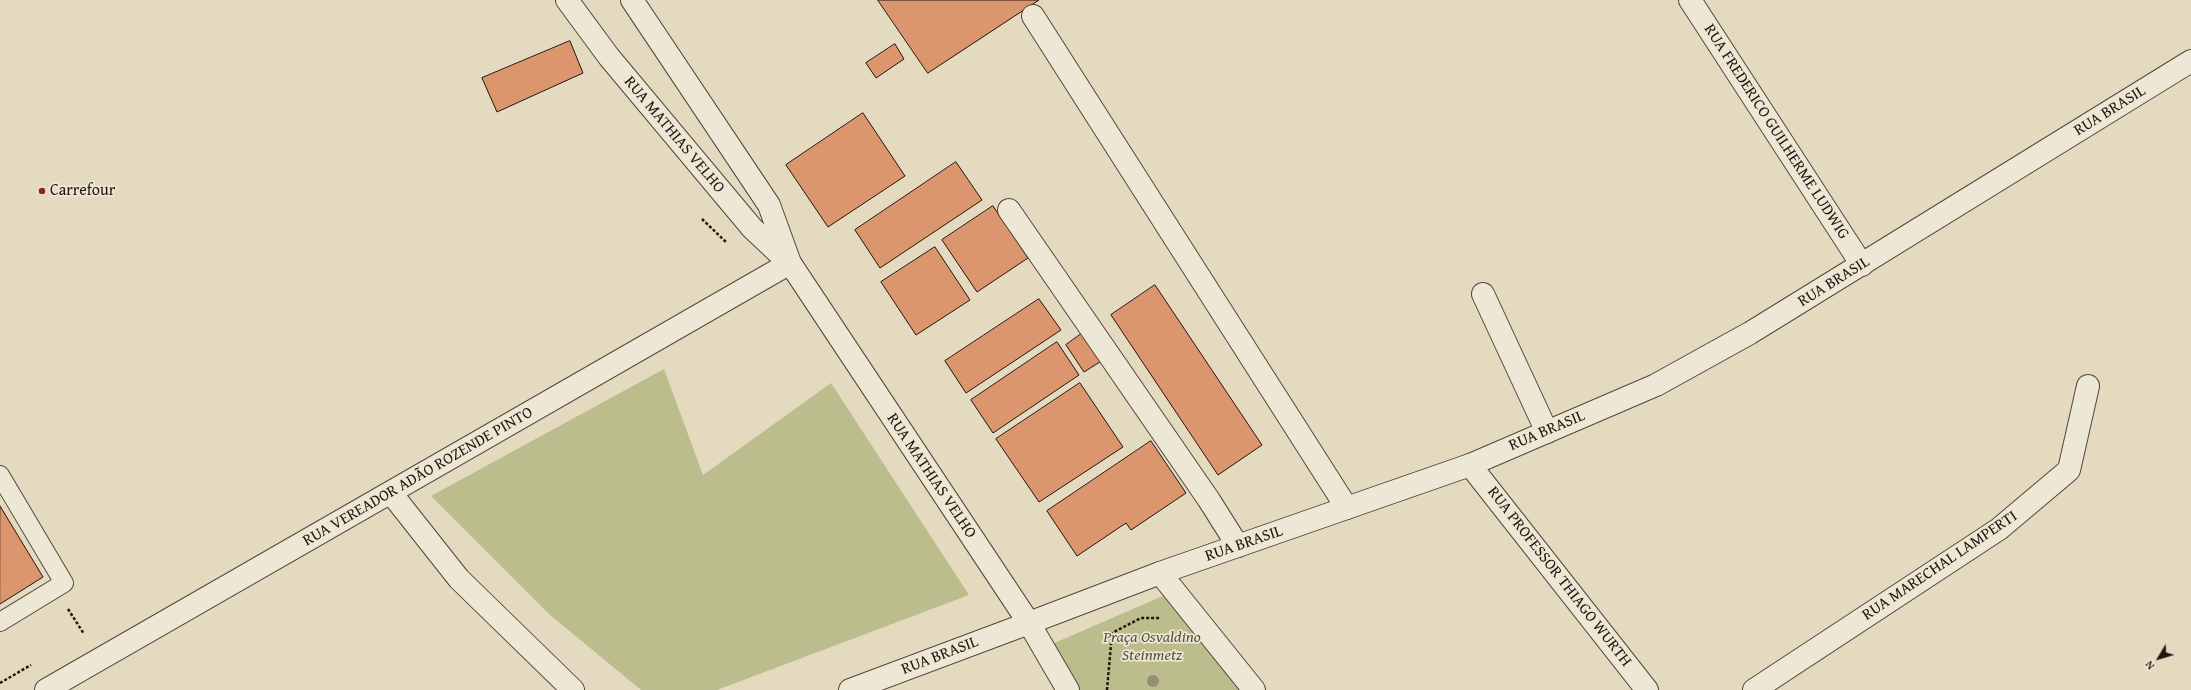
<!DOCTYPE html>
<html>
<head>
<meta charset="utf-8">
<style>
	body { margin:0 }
	#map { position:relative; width:2191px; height:690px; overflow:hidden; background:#e4dac0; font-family:"Gentium Book Plus",serif }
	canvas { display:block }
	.north { position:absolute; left:2139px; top:638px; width:40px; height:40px; -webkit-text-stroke:3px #ede7d6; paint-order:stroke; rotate:232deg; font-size:11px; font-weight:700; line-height:16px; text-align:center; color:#24140f }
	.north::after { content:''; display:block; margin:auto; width:14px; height:18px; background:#24140f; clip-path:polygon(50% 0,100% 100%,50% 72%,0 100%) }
</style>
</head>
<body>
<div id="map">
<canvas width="2191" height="690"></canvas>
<div class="north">N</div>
</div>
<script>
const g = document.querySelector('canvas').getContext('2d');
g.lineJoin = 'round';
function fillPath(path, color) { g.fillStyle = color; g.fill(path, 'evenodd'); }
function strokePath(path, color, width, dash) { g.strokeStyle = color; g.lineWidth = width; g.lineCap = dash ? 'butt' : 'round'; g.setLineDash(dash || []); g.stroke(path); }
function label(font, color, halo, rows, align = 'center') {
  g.font = font + ' "Gentium Book Plus",serif'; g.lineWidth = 3.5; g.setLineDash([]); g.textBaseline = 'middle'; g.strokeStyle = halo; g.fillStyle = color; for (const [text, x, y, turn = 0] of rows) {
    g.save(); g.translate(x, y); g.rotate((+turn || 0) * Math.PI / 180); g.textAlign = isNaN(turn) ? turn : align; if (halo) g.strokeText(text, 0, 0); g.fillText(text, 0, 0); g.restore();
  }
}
fillPath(new Path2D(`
	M664,369l39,106 128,-92 138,212 -252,95h-76l-92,-76 -118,-118z
	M1165,595l75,95h-171l-26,-42z`), '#bcbd8d');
const building = new Path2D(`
	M878,0h161l-111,73z
	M570,41l13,32 -86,39 -15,-34z
	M895,44l9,15 -28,19 -10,-15z
	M863,113l42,63 -77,51 -42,-62z
	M956,162l26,38 -102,68 -25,-38z
	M993,206l35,52 -51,34 -35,-52z
	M935,247l35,53 -54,35 -35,-53z
	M1155,285l107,160 -44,30 -107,-160z
	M1039,299l22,31 -95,63 -21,-32z
	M1084,332l19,28 -19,12 -18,-27z
	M1057,342l22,33 -86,58 -22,-33z
	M1080,383l43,64 -84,55 -43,-63z
	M1151,441l35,52 -55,37 -5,-7 -49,33 -30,-45z
	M0,506l43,71 -43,27z`);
fillPath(building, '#db966d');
strokePath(building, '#24140f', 1);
const service = new Path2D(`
	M0,475l64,108 -64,39`);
const minor = new Path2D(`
	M1690,0l172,265
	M1033,16l314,492
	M1009,210l200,290 29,46
	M1483,294l64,138
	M1470,465l177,225
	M391,493l68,86 114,111
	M1160,573l94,117
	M46,690l744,-427
	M850,690l179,-67
	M1754,690l245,-161 70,-59 19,-84`);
const tertiary = new Path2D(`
	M567,0l42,57 143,171 34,32
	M632,0l137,205 21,58 239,360 39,67
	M1029,623l131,-50 310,-108 186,-80 94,-52 441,-272`);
strokePath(service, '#54463b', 20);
strokePath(minor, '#54463b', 24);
strokePath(tertiary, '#54463b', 24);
strokePath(new Path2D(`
	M702,219l24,23
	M68,609l16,25
	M0,683l31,-18
	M1107,690l5,-57 29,-15h19`), '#24140f', 2.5, [3, 2]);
strokePath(service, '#ede7d6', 18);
strokePath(minor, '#ede7d6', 22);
strokePath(tertiary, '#ede7d6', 22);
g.fillStyle = '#988e77';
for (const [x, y] of [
	[1153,681]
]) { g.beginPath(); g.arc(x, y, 6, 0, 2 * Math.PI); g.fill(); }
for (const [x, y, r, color] of [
	[42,191,4,"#8f2418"]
]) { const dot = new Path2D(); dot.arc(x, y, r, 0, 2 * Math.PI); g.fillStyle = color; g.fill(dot); strokePath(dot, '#ede7d6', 1.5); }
label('16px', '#24140f', '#ede7d6', [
	["RUA BRASIL",2110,111,-32],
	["RUA FREDERICO GUILHERME LUDWIG",1776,132,57],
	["RUA MATHIAS VELHO",674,135,50],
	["RUA BRASIL",1834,282,-32],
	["RUA BRASIL",1547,431,-23],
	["RUA MATHIAS VELHO",931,476,56],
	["RUA VEREADOR ADÃO ROZENDE PINTO",418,477,-30],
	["RUA BRASIL",1244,544,-19],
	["RUA MARECHAL LAMPERTI",1940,566,-34],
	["RUA PROFESSOR THIAGO WURTH",1559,577,52],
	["RUA BRASIL",940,656,-21]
]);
label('16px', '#24140f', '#ede7d6', [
	["Carrefour",50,191]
], 'left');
label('italic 16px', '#594f3b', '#ede7d6', [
	["Praça Osvaldino",1152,638],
	["Steinmetz",1152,656]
]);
</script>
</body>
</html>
